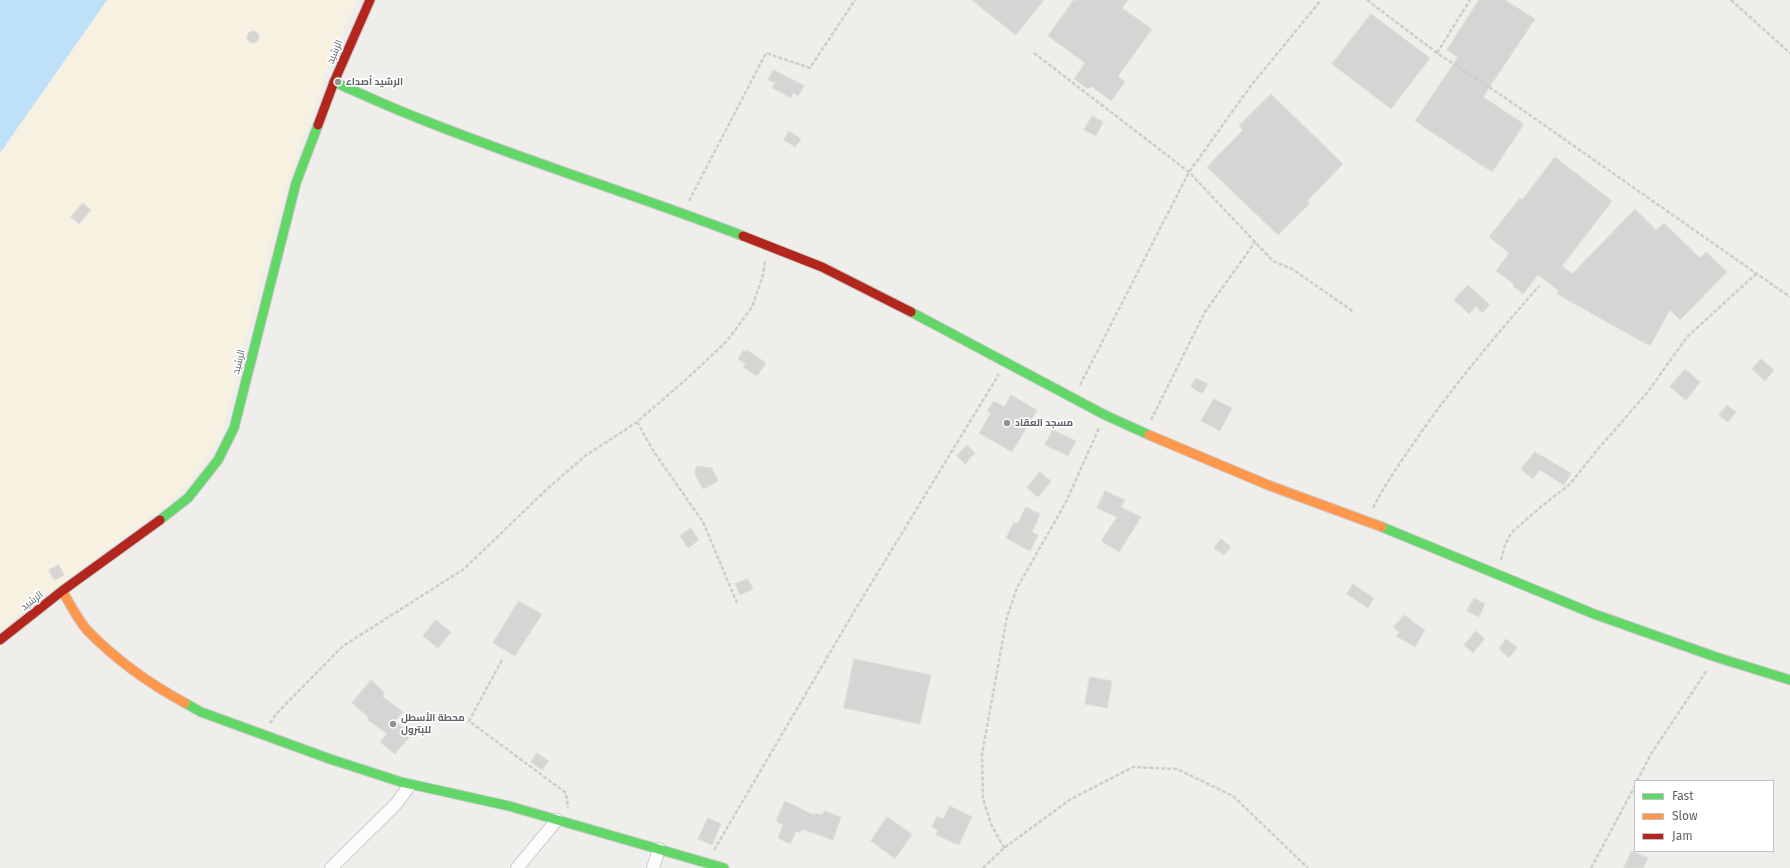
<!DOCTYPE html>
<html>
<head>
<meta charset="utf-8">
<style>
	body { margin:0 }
	#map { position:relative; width:1790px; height:868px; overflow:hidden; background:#efeeea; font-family:"Fira Sans",sans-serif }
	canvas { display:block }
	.legend { position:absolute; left:1634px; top:780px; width:140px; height:72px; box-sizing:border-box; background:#fff; border:1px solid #bfc1c3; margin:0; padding:5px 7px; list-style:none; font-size:12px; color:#5f6368 }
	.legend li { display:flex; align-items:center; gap:8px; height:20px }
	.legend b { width:20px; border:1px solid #bfc1c3 }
</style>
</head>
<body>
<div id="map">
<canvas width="1790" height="868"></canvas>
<ul class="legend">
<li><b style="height:5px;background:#63d668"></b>Fast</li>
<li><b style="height:5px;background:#ff974d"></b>Slow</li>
<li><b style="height:5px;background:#b3261e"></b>Jam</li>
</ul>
</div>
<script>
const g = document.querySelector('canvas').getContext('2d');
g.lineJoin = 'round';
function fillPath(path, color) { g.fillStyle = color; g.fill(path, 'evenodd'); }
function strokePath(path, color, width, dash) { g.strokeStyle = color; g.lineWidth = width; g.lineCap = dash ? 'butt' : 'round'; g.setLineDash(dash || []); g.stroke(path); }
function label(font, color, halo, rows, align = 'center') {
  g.font = font + ' "Fira Sans",Cairo,sans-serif'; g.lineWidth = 3.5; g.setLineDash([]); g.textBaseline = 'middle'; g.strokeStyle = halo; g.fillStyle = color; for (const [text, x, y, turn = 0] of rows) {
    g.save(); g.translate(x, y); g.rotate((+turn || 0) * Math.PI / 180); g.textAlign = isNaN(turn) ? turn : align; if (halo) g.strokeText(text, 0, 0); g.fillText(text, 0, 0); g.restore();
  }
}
fillPath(new Path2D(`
	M100,0h256l-25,58 -48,137 -62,241 -38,53 -17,16 -166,125v-482l26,-32z`), '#f6f1e1');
fillPath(new Path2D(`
	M0,0h107l-107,153z`), '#bfe0f9');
const building = new Path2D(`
	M972,0h72l-28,35z
	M1074,0h54l-6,8 30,21 -34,47 7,6 -14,19 -20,-15 -3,3 -14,-10 11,-16 -37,-27z
	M1479,0h26l30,19 -52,78 41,27 -32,48 -77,-51 43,-64 -11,-7z
	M1371,14l59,44 -39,51 -59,-45z
	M247 37a6 6 0 1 1 12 0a6 6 0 1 1-12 0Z
	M774,70l30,16 -6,10 -5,-3 -2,5 -19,-10 3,-5 -7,-3z
	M1271,94l72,70 -36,37 3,2 -32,32 -71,-68 36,-37 -4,-4z
	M1092,116l11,6 -7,14 -12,-6z
	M789,131l12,8 -6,8 -11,-7z
	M1555,157l57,44 -50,65 10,8 63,-65 21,21 8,-7 36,35 6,-6 21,20 -47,48 -10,-10 -20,36 -93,-52 2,-3 -21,-16 -15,19 -10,-8 1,-2 -18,-13 13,-18 -20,-16 31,-39 2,2z
	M83,203l8,7 -12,14 -8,-7z
	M1468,285l22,20 -8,8 -6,-7 -7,8 -15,-14z
	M744,350l2,2 1,-2 19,13 -9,13 -14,-9 3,-3 -8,-5z
	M1761,359l13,11 -9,11 -13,-12z
	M1685,369l15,13 -14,18 -16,-13z
	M1196,378l12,6 -6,10 -11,-7z
	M1011,395l26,15 -25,42 -33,-19 12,-20 -4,-2 7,-10 10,6z
	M1214,399l18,9 -12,23 -19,-10z
	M1727,405l9,7 -8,10 -9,-7z
	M1053,430l23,11 -8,15 -23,-11z
	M967,445l8,8 -10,11 -8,-8z
	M1535,452l36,21 -7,12 -24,-15 -7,9 -12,-10z
	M697,466l15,2 6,13 -15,8 -8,-15v-3z
	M1040,472l11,9 -13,16 -11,-9z
	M1105,491l20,9 -4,7 20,10 -22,35 -18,-11 16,-24 -20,-9z
	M1026,507l14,7 -8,18 6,3 -8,16 -24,-13 8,-16 3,2z
	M691,528l8,12 -11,8 -8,-12z
	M1221,539l10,8 -7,8 -10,-7z
	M59,565l5,10 -10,5 -5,-10z
	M748,579l5,10 -13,6 -5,-11z
	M1353,584l21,14 -6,10 -21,-14z
	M1474,598l11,6 -6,13 -12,-6z
	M519,601l23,13 -27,42 -22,-13z
	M1405,615l9,8 11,7 -10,17 -19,-11 3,-4 -6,-5z
	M436,620l15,12 -13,16 -15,-12z
	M1476,631l9,8 -12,14 -9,-8z
	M1506,639l11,8 -8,11 -10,-9z
	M854,659l77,16 -11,49 -76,-16z
	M1090,677l22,4 -5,27 -22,-4z
	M371,680l14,13 -3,3 21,16 -8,9 17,13 -17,20 -15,-12 7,-8 -19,-14 1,-2 -17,-15z
	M537,753l12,8 -7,9 -11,-8z
	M785,801l29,14 1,-2 7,2 2,-4 17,6 -8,23 -31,-11 -2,4 -4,-2 -6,13 -12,-6 5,-13 -7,-4z
	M950,806l22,11 -13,28 -23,-10 2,-5 -6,-3 5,-11 6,3z
	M887,817l25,17 -17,25 -24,-18z
	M708,818l13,6 -9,21 -14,-6z
	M1632,851l16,7 -5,10h-19z`);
fillPath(building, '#d6d5d3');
strokePath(building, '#deddd9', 1);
const street = new Path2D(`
	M331,868l65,-64 14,-19
	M517,868l40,-48
	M653,868l6,-19`);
const fast = new Path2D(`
	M334,82c28,12 55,25 84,36 107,43 218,77 325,118
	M911,312l194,103 44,20
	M160,520l28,-22 30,-38 16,-32 62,-245 22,-58
	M1382,527l212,87 122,43 74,23
	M185,703l16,9 129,47 71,23 108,24 215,62`);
const slow = new Path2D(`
	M1149,435l119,50 114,42
	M62,591c8,12 15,28 25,39 28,29 63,54 98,73`);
const jam = new Path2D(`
	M318,125l16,-43 36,-82
	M743,236l79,31 89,45
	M0,640l62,-49 98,-71`);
strokePath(street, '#cbcccc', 14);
strokePath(fast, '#cacacb', 11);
strokePath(slow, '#cacacb', 11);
strokePath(jam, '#cacacb', 11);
strokePath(new Path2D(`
	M1367,0l70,53 67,44 286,200
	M1731,0l59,53
	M1034,53l155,119 84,89 19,8 62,43
	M1437,53l33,-53
	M689,201l77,-148 44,15 45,-68
	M1080,385l109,-213 61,-85 71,-87
	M1151,420l54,-108 50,-70
	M637,422l17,30 49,70 34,81
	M1373,508c14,-28 32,-52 49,-77 36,-51 76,-98 117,-145
	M1501,560l4,-15 6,-12 32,-28 27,-21 28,-35 49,-56 40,-56 70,-64
	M502,660l-33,61 97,72 2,15
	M270,723l7,-10 66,-67 121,-77 83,-80 38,-33 52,-34 55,-48 35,-33 25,-34 11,-32 2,-15
	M1637,781l14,-27 56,-84
	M1004,848l-13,-24 -8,-25 -1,-45 25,-137 10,-29 49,-86 33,-74
	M714,850l141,-240 144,-236
	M983,868l21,-20 67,-49 62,-32 44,2 56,27 75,72
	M1591,868l44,-82`), '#cacfcc', 2.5, [4, 2]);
strokePath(street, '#fdfcfc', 12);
strokePath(fast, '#63d668', 9);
strokePath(slow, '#ff974d', 9);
strokePath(jam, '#b3261e', 9);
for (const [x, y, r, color] of [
	[338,82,4,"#919496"],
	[1007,423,4,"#919496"],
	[393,724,4,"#919496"]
]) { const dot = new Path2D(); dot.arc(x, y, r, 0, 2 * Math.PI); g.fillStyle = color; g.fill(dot); strokePath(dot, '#fff', 1.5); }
label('10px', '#5f6368', '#fff', [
	["الرشيد",335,52,-67],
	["الرشيد",239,362,-76],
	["الرشيد",32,601,-38]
]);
label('bold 10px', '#5f6368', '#fff', [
	["الرشيد أصداء",346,82],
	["مسجد العقاد",1015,423],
	["محطة الأسطل",401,718],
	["للبترول",401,730]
], 'left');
</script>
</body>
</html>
